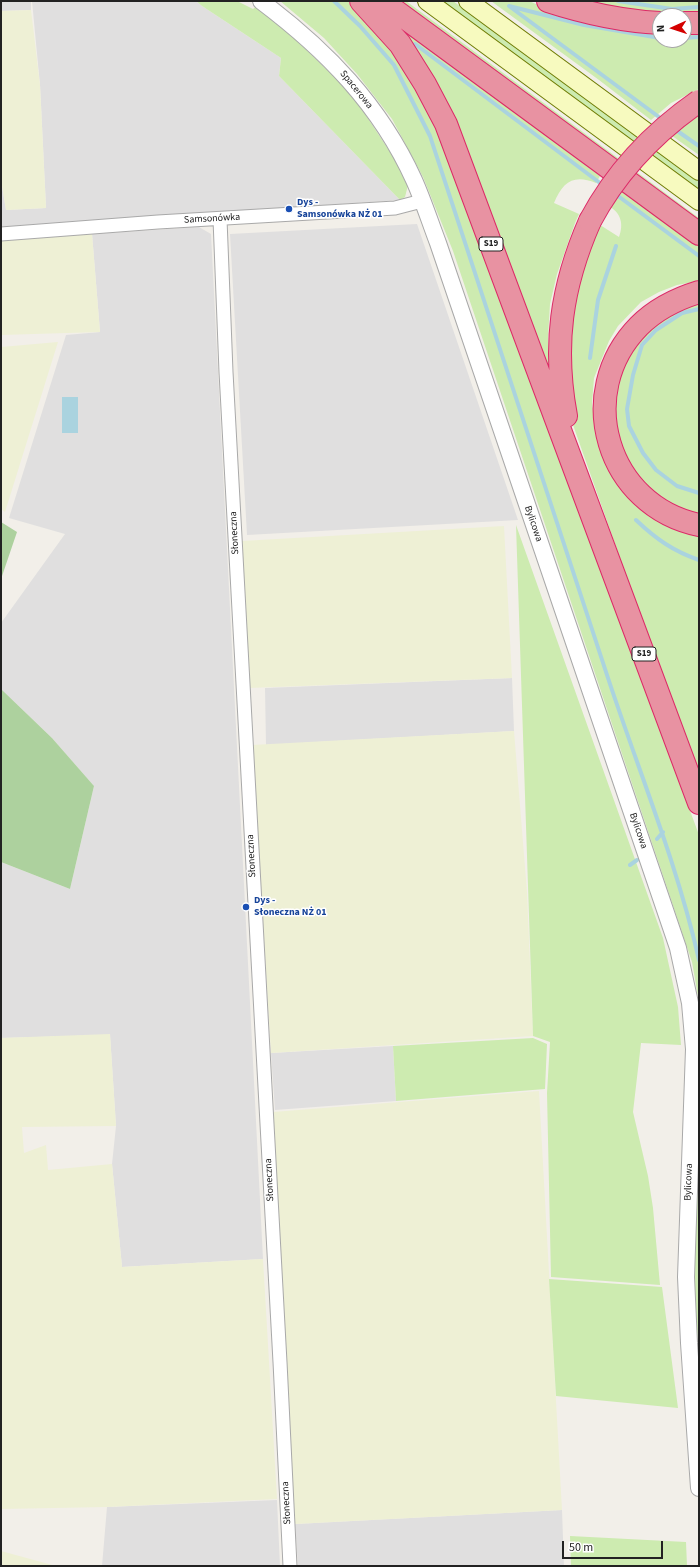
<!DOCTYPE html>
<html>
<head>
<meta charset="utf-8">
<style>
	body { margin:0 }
	#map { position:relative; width:700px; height:1567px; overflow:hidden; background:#f2efe9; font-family:"Source Sans 3",sans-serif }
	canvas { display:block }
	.frame { position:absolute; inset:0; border:2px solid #222; pointer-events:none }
	.north { position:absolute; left:652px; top:8px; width:40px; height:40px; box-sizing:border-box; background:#fff; border:1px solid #a7a7a7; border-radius:50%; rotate:267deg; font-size:11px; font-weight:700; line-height:16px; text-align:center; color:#222 }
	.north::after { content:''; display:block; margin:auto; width:14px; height:18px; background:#d40000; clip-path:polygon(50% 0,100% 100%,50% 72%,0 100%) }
	.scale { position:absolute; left:562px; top:1541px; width:101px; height:18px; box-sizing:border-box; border:2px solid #222; border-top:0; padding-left:5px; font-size:12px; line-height:14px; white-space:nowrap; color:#222; -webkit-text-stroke:3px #fff; paint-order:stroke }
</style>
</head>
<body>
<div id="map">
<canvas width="700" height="1567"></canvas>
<div class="frame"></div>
<div class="north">N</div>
<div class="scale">50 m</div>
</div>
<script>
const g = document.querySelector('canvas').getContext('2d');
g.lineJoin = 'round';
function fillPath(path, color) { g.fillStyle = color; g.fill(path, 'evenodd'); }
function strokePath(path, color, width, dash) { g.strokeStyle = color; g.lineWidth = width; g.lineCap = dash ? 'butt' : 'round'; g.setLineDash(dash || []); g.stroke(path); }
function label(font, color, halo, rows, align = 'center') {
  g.font = font + ' "Source Sans 3",sans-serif'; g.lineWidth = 3; g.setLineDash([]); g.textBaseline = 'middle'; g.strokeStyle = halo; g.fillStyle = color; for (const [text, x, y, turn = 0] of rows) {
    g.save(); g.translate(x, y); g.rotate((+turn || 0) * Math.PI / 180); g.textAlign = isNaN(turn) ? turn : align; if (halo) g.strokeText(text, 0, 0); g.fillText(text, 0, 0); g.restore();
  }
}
fillPath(new Path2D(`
	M1,1h30v9l-30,1z
	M32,1h164l6,5 79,52 -2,18 121,124 -399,27v-47l5,30 40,-2 -6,-123z
	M417,224l101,296 -271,15 -17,-301z
	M199,227l12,7 52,1025 -141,8 -10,-103 4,-38 -6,-91 -109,3v-176l69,27 24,-103 -42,-48 -51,-49v-66l64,-89 -56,-16 57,-183 34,-3 -8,-98z
	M512,678l2,53 -248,14 -1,-57z
	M393,1046l3,55 -121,9 -4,-57z
	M277,1500l3,66h-178l5,-59z
	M562,1510l2,56h-266l-3,-42z`), '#e0dfdf');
fillPath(new Path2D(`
	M31,10l9,75 6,123 -40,2 -5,-30v-169z
	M92,234l8,98 -99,3v-94z
	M58,342l-53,170 -4,-3v-162z
	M504,526l8,152 -263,10 -7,-147z
	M514,731l13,161 6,144 -262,17 -19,-308z
	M110,1034l6,92 -94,1 2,26 22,-8 2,25 64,-6 10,103 141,-8 14,240 -170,8 -106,2v-471z
	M539,1091l23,419 -267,14 -22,-412z
	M1,1551l55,15h-55z`), '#eef0d5');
fillPath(new Path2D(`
	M196,1h41l16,8 6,-5 93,90 42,64 14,27 -3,12 -5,3 -121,-124 2,-18 -79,-52z
	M280,1h68l26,21 24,32 43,82 258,699v167l-7,-40 -239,-711 -30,-74 -31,-58 -35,-45 -33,-36z
	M392,1h14l293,217v11z
	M435,1h18l246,181v9z
	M491,1h38l23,10 108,22v7h24v-7l15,-1v57l-28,14 -20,17 -52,-40z
	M585,1h114v11l-24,3 -73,-9z
	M394,23l206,153 -4,7c-23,-9 -33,-1 -42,20l25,11 -4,9 -18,51 -7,30 -2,33 2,37z
	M699,109v46l-31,-22z
	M621,187l78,59v35l-22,4 -18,7 -18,10 -23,24 -9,15 -15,37 -2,25 4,34 18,38 19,25 14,14 23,12 29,8v248l-127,-360 -5,-108 30,-91 22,14c5,-13 2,-25 -11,-31z
	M699,300v215l-32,-12 -27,-22 -21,-39 -4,-25v-24l16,-43 30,-33z
	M516,525l147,413 15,69 3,38 -40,-2 -8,69 15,64 5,32 7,77 -109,-8 -4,-184 3,-51 -17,-6z
	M533,1038l14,6 -2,45 -149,12 -3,-55z
	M699,1124v231l-5,-63z
	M549,1279l113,8 16,121 -122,-12z
	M570,1536l116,6 1,24h-116z`), '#cdebb0');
fillPath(new Path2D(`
	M1,522l16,10 -16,47z
	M1,689l51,49 42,48 -24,103 -69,-27z`), '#add19e');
fillPath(new Path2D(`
	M62,397h16v36h-16z`), '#aad3df');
strokePath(new Path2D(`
	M334,1l26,25 34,39 36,71c59,181 119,361 178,542 31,94 69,185 91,282
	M618,1l54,8 27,-2
	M660,38l-76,-13 -75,-19 154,114
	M684,38l15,-1
	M415,44l189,142
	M673,128l26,18
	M614,193l85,63
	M699,309l-17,4 -26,17 -14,15 -9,30 -6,34 2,17 14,27 13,17 21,16 22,7
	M590,358l8,-58 18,-54
	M636,520c20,19 37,31 63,40
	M657,839l6,-7
	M630,865l7,-5`), '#aad3df', 4);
const minor = new Path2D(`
	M220,219l6,153 54,990 10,204
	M1,234l157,-12 237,-14 27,-7`);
const tertiary = new Path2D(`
	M261,1c65,49 119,104 153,179 9,20 16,42 24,63l240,705 12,55 4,46 -8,228 3,66 10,145`);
const secondary = new Path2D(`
	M427,1l272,200
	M468,1l231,170`);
const motorway = new Path2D(`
	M361,1l39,43 25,40 21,40 253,679
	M382,1l317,233
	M548,1c37,12 74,20 112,22
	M684,23h15
	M699,292c-23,7 -43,17 -60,34 -66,67 -32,180 60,199
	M566,416c-13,-70 -5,-129 24,-195`);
strokePath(minor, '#a9a9a9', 15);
strokePath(tertiary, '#a9a9a9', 18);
strokePath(secondary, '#707d05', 20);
strokePath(motorway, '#dc2a67', 24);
strokePath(minor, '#fff', 13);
strokePath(tertiary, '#fff', 16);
strokePath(secondary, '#f7fabf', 18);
strokePath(motorway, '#e892a2', 22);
const motorwayBridge = new Path2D(`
	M590,221c26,-49 63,-88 109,-120`);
strokePath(motorwayBridge, '#dc2a67', 24, []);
strokePath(motorwayBridge, '#e892a2', 22);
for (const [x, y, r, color] of [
	[289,209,4,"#1a4fb4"],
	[246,907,4,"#1a4fb4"]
]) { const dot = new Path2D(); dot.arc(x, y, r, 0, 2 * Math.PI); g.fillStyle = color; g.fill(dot); strokePath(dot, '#fff', 1.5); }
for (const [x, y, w] of [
	[491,244,24],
	[644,654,24]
]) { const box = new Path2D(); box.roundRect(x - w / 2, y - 7, w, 14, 3); g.fillStyle = '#fff'; g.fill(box); strokePath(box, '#222', 1); }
label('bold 9px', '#222', null, [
	["S19",491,244],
	["S19",644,654]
]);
label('10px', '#222', '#fff', [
	["Spacerowa",356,90,51],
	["Samsonówka",212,219,-3],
	["Bylicowa",533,524,71],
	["Słoneczna",235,533,-93],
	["Bylicowa",638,831,71],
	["Słoneczna",252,856,-93],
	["Słoneczna",270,1180,-93],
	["Bylicowa",689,1182,-88],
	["Słoneczna",287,1503,-93]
]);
label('bold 10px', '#164399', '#fff', [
	["Dys -",297,203],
	["Samsonówka NŻ 01",297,215],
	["Dys -",254,901],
	["Słoneczna NŻ 01",254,913]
], 'left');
</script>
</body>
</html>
